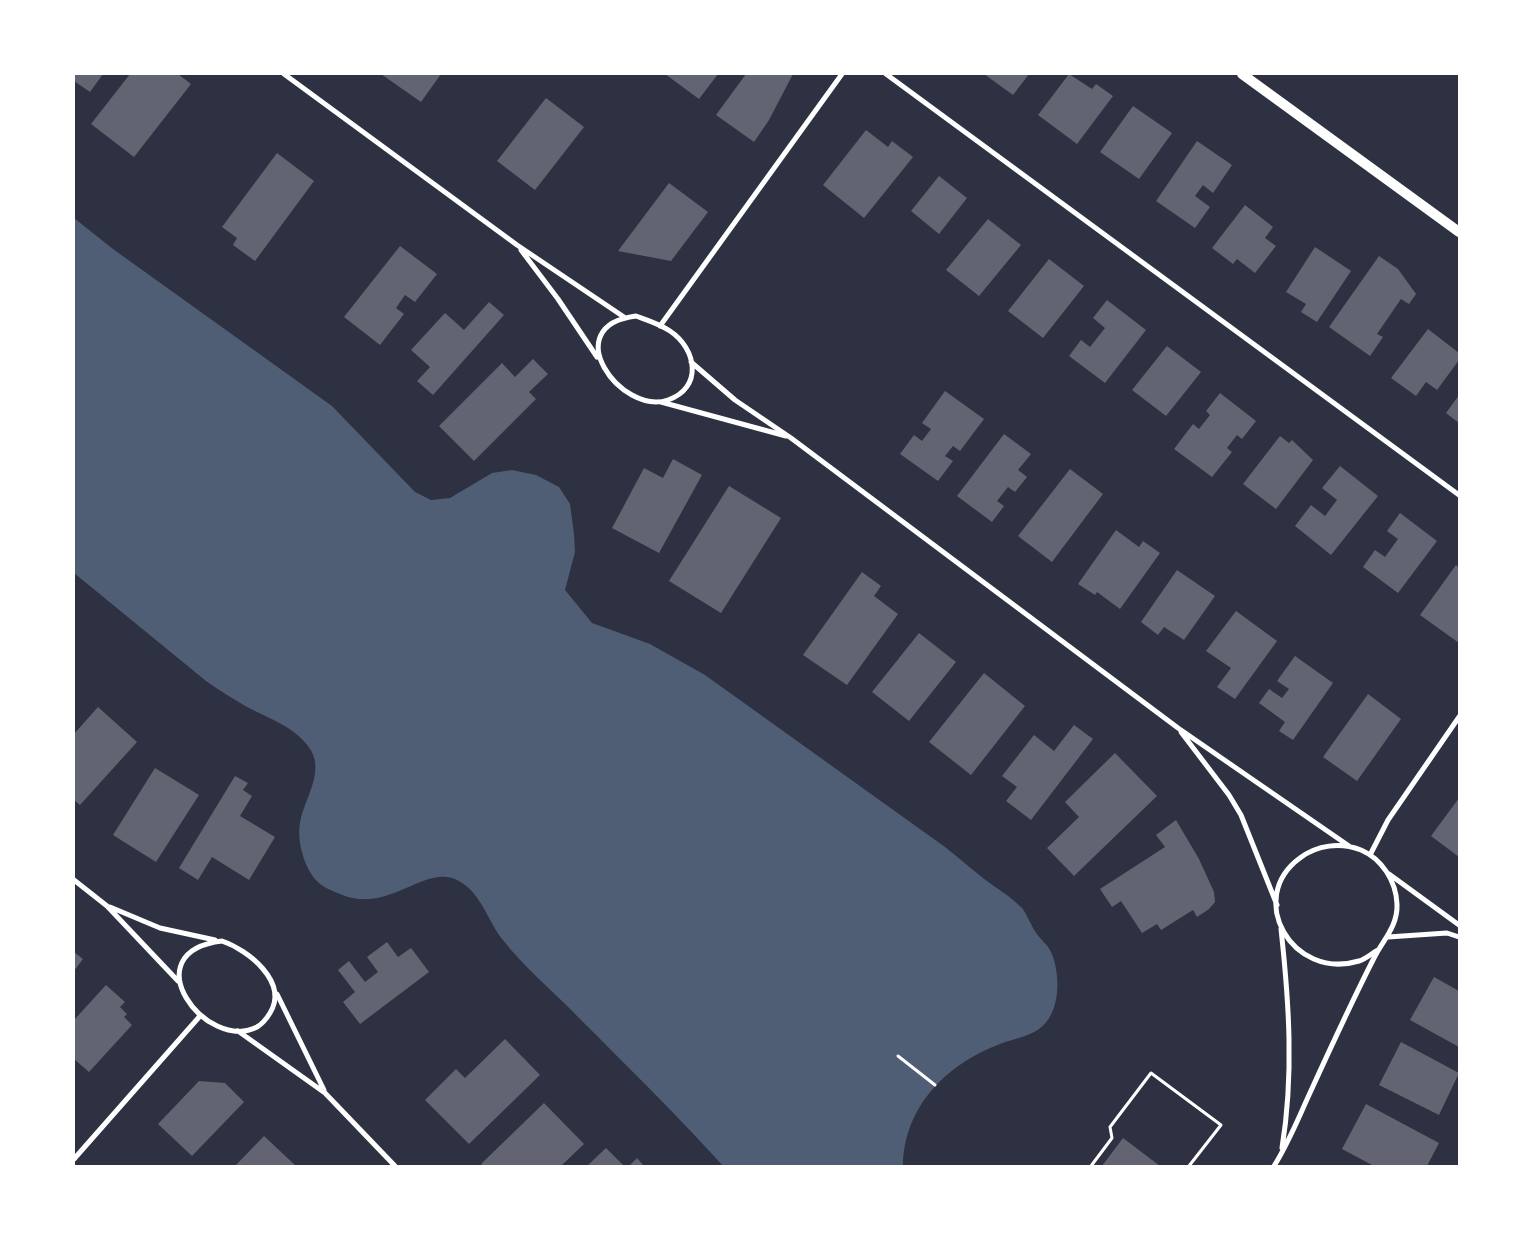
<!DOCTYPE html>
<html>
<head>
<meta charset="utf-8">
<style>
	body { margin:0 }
	#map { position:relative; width:1533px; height:1240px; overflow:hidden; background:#2d3142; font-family:"PT Sans",sans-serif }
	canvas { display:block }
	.frame { position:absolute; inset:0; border:75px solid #fff; pointer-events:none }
</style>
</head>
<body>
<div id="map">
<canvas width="1533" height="1240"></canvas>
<div class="frame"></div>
</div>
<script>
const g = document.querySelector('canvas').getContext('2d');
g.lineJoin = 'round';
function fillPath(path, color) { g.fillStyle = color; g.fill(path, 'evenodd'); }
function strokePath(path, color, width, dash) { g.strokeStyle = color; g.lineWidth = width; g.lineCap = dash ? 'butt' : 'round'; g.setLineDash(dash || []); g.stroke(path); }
fillPath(new Path2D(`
	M74,218l39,31 219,157 83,86 16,8 19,-2 42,-25 20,-3 24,5 23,12 11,17 4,30 1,18 -10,38 27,33 58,21 55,31 240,172c13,10 25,21 38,31 13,10 27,18 39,30 6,8 9,18 15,26 4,6 11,11 14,18 10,22 10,62 -12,77 -11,8 -27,10 -39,15 -53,20 -96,62 -97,122h-180c-46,-51 -95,-99 -144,-148 -25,-26 -54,-50 -77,-79 -14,-18 -21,-46 -43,-58 -34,-19 -70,35 -119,13 -8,-3 -18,-7 -24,-14 -5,-5 -10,-15 -12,-21 -4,-13 -6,-23 -4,-36 4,-25 27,-53 8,-77 -15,-20 -40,-28 -61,-39 -14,-8 -28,-17 -41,-26l-132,-108z`), '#4f5d75');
fillPath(new Path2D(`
	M74,74h29l-13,18 -16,-11z
	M130,74h48l13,10 -57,73 -43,-33z
	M381,74h60l-20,28z
	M665,74h53l-19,25z
	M746,74h47l-24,46 -15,22 -38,-27z
	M984,74h45l-16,21z
	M1069,74l23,15 4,-5 17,12 -36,48 -39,-29z
	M546,98l38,29 -49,63 -38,-29z
	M1133,106l39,27 -33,46 -39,-27z
	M866,130l22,17 4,-6 21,16 -49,61 -41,-33z
	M1197,141l35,24 -19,28 -10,-8 -8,11 15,11 -15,21 -39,-27z
	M277,153l37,28 -59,80 -22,-16 4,-7 -15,-11z
	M939,176l28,22 -28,36 -28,-23z
	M669,183l39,29 -37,49 -53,-10z
	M1245,205l28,22 -8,11 11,8 -21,27 -18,-14 -4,5 -21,-16z
	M988,219l33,26 -42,51 -33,-26z
	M400,246l37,28 -22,28 -10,-7 -9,13 8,6 -24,31 -36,-28z
	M1315,247l36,24 -34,51 -16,-10 5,-8 -20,-12z
	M1379,256l19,13 18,25 -7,10 -8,-5 -24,35 6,3 -13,19 -41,-29z
	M1049,259l35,27 -41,52 -35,-27z
	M1107,300l39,30 -41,53 -36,-27 12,-16 9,7 15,-19 -12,-10z
	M489,302l15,13 -71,80 -16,-14 13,-14 -19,-17 34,-37 19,17z
	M1428,329l31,24v7l-22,30 -11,-8 -10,14 -25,-18z
	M1167,346l34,26 -35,44 -34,-26z
	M533,359l15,15 -19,18 7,7 -62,62 -35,-35 63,-63 13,14z
	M945,391l39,28 -24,32 -7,-5 -8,10 8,5 -15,20 -38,-27 14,-19 8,6 9,-12 -9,-6z
	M1220,393l36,28 -14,18 -5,-4 -10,13 5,4 -20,25 -38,-28 19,-25 6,5 11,-14 -4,-4z
	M1459,395v28l-13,-10z
	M1004,434l27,20 -13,16 9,7 -12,15 -7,-5 -11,14 7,5 -12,16 -35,-26z
	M1280,436l9,7 3,-3 21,20 -37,49 -33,-25z
	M673,459l29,16 -43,78 -47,-25 32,-60 19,10z
	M1340,466l38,30 -47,59 -36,-29 16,-21 14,11 12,-16 -15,-12z
	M1070,469l33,25 -51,68 -34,-26z
	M729,486l52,32 -60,95 -52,-32z
	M1400,513l37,28 -39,52 -35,-26 12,-17 10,7 13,-18 -11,-8z
	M1116,530l23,17 4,-6 17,12 -40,56 -23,-17 -2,3 -17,-11z
	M1456,565l3,3v75l-39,-28z
	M1177,570l38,26 -31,44 -20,-13 -6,8 -17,-13z
	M862,572l19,14 -7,10 24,18 -51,71 -44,-30z
	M1236,611l41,30 -42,58 -18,-12 14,-19 -25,-17z
	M919,633l37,29 -47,59 -37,-29z
	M1295,656l38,27 -40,57 -14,-9 6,-9 -26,-19 10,-14 13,9 7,-9 -12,-8z
	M984,673l41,33 -54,69 -42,-33z
	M1368,694l33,25 -44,62 -34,-24z
	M98,707l39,35 -57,63 -6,-5v-66z
	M1074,725l19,14 -62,81 -25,-19 11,-14 -15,-11 32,-41 20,16z
	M1115,753l42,43 -83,80 -27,-28 32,-31 -14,-15z
	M155,768l44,27 -43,67 -43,-27z
	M235,776l13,7 -5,7 9,6 -12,20 35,21 -26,43 -37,-23 -14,23 -19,-12z
	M1459,798v59l-28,-21z
	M1176,820l23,39 15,33 1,10 -6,7 -12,8 -4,-7 -32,20 -4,-6 -15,9 -21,-32 -9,6 -12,-18 65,-42 -9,-12z
	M387,942l11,15 13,-9 18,24 -69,52 -17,-22 12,-10 -17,-22 11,-9 16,21 13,-10 -11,-15z
	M74,952l9,7 -9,12z
	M1434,977l25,14v56l-49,-27z
	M106,985l19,17 -5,5 7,7 -3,3 8,8 -43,47 -15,-13v-39z
	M505,1039l35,36 -71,69 -44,-44 31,-31 9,9z
	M1401,1042l58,31 -20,42 -60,-30z
	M199,1081l26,2 19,19 -52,54 -34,-32z
	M544,1103l40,41 -23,22h-78l-2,-2z
	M1366,1104l73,39 -12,23h-53l-32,-17z
	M264,1136l32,30h-61z
	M1123,1138l37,28h-58z
	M606,1148l18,18h-37z
	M637,1158l7,8h-15z`), '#626471');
strokePath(new Path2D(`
	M898,1056l37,29
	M1091,1166l21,-28 -2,-11 41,-54 70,52 -32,41`), '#fff', 3);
strokePath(new Path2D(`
	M284,74l233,171 107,72
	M886,74l573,421
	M521,250l37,49 39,58
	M636,316c11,4 24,8 34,15 27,18 33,57 -2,69 -47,16 -112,-74 -32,-84z
	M660,326l182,-252
	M691,362l44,38 56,38 387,290 171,118
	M661,402l125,34
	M1181,732l48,63 12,20 36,90
	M1370,855l18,-35 71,-103
	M1389,874l70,51
	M74,880l33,26 71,75
	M110,907l50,21 55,12
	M1281,929c8,73 13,146 1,219
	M1388,937l59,-4 12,4
	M222,941c26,9 67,41 48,72 -3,5 -8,11 -13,14 -51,26 -126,-75 -35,-86z
	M277,994l47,96
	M238,1031l87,62 70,73
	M74,1159l126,-143
	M1274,1166c14,-22 24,-47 35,-71 21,-46 42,-92 65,-137 9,-18 24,-32 23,-54 -1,-23 -15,-45 -36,-54 -21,-8 -44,-5 -61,8 -55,40 -8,123 59,103 7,-2 13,-8 19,-11`), '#fff', 5);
strokePath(new Path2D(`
	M1242,74l217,158`), '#fff', 10);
</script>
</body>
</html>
